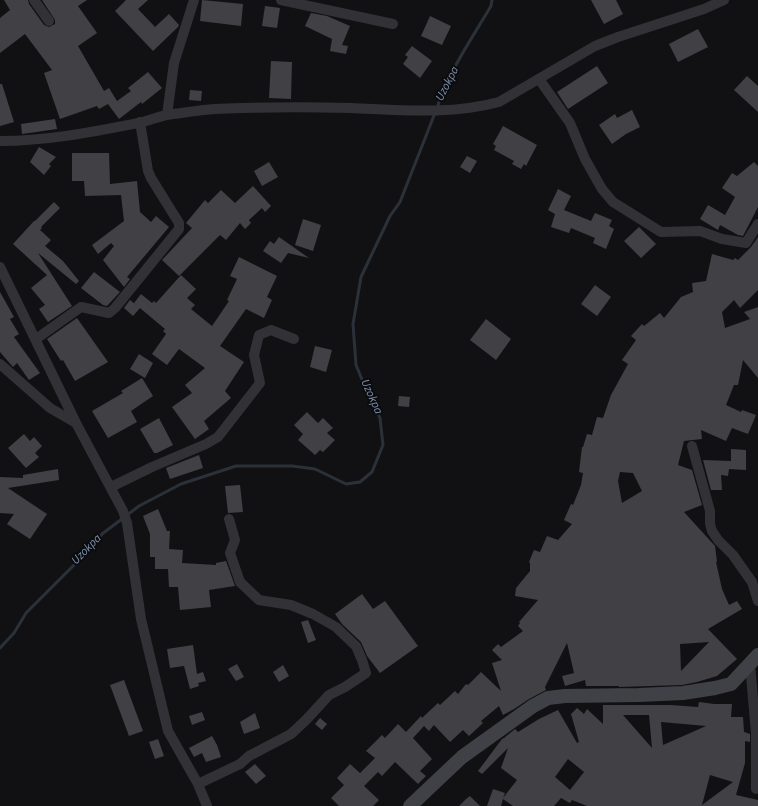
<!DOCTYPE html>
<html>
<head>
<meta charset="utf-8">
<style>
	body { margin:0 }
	canvas { display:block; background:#111012 }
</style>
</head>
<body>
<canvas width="758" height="806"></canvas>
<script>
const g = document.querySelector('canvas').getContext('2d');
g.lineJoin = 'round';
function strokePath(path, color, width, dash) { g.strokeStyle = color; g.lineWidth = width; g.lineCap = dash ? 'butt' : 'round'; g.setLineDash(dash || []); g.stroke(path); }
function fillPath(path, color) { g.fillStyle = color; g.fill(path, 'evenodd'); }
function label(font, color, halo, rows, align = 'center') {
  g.font = font + ' "Source Sans 3",sans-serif'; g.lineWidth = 4; g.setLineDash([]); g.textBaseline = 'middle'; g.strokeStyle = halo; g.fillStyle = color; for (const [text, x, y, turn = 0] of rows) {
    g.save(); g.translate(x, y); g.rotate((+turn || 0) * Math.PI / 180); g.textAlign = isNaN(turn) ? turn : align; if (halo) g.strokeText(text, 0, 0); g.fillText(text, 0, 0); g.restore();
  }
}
strokePath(new Path2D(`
	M437,108c11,-35 35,-70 54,-102l1,-6
	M0,648l14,-15 12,-20 56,-56 20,-23 37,-28 42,-22 55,-18h56l23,3 31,15 14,-2 12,-10 11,-27 -3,-27 -12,-24 -12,-29 -3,-41 8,-47 29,-61 10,-14 35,-89`), '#2b3139', 3);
fillPath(new Path2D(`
	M4,0h24l1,4 15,21 5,2 6,-3v-4l-13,-20h45l-9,6 19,27 -19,13 26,45 5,-3 8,13 14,-10 -3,-3 20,-16 14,16 -20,16 -1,-2 -22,17 -11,-15 -9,5 -2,-3 -37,13 -16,-46 8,-3 -27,-36 -25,19v-35l10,-8z
	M126,0h22l-10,9 17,18 14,-13 10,11 -1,2 -25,24 -38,-40z
	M202,0l41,4 -2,22 -41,-5z
	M591,0h25l7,14 -19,10z
	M265,6l15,2 -3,20 -15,-2z
	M311,13l16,3 23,10 -8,19 6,1 -2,8 -16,-3 2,-12 -27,-13z
	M430,16l21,10 -9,19 -21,-9z
	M698,29l10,18 -30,15 -9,-18z
	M412,46l20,15 -12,17 -17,-14 5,-7 -3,-2z
	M271,61l21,1 -1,37 -22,-1z
	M597,66l11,17 -40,26 -11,-17z
	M747,76l11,10v26l-24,-22z
	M0,84h2l12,38 -14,4z
	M190,90l12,1 -1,10 -12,-1z
	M632,110l8,17 -14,7 -14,10 -13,-19 16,-11 2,4z
	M55,119l2,10 -35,5 -1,-10z
	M503,126l34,19 -11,21 -2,-2 -3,5 -9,-5 2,-3 -20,-11 2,-4 -3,-2z
	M39,147l17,10 -7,7 2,2 -7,9 -14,-13z
	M72,153h37l1,31 27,-3 3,31 11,10 5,-6 13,11 -42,50 3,2 -6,8 -21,-27 11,-14 -3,-3 -13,11 -6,-9 32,-24 -3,-26 -36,1 -1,-15h-12z
	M467,156l10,5 -7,12 -10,-6z
	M269,162l9,15 -16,9 -8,-15z
	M754,162l4,4v41l-15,29 -5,-1 -18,-10 -2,5 -18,-11 8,-14 17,10 10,-18 -13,-9 10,-15 5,3z
	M253,186l18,20 -6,6 -3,-4 -13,12 2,3 -6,6 -5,-6 -14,17 -6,-5 -41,41 -17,-16 30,-32 -6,-5 19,-23 3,3 13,-13 14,13z
	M558,189l13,7 -7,14 27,11 4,-8 17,7 -3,6 5,3 -8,20 -13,-6 2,-5 -24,-10 -2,5 -18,-6 4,-13 -7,-4z
	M54,202l6,6 -19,19 1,1 -2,2 11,10 -6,6 18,15 16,20 -3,3 -38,-31 34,53 -24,16 -9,-13 6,-4 -14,-17 16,-13 -34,-31 21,-23h1z
	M303,219l18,6 -8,26 -18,-6z
	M639,227l17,17 -15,14 -17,-17z
	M279,237l30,21 -21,-5 -7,10 -18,-12 7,-10 4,3z
	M758,237v53l-18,18 -6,-8 -12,12 3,16 25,-9 -6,-7 14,-5v71l-15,-18 -5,25h-4l-8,20 15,7 1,-2 14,5 -8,19 -16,-6 -6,13 -25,-11 1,9 -18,2 -6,24 14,5 10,35 -18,7 31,34 2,16h-1l6,27 7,16 8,-4 5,8 -34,20 29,30 -20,17 -20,6 -15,3 -63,2v-1h-33l-1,-6 -20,6 -3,-10 12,-3 -7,-30 -22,44 1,3 -17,9 -15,10 -11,6 -4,-9 -18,15 2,2 -14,13 -6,-6 -13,12 -16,-17 -5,6 -5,-5 -11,12 19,21 -12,12 6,5 -8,8 -23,-22 -13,14 -4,-4 -14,14 15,14 -6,6h-34l-8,-8 13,-13 -7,-7 13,-14 10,9 15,-15 -9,-7 16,-16 3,3 13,-14 8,8 15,-16 1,2 16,-15 2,2 15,-14 3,3 8,-10 2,1 13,-13 20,19 -9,-28 10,-3 -10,-10 6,-6 3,3 22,-16 -5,-5 2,-3 -1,-1 19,-22 -23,-4 1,-8 14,-17v-8l-1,-1 5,-12 6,2 7,-16 11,4 14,-16 -8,-4 7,-16 2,1 8,-20 2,-12 -4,-1 3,-25h1l4,-13 5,1 5,-18 6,1 8,-23 17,-31 -6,-4 14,-20 -5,-4 11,-12 2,2 16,-13 4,5 17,-21 12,-5 -1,-9 14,-2 6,-27 21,6 2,-2 3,2 13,-13zM620,472l13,1 9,18 -20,12 -4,-22zM709,642l-28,29 -1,-27z
	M239,257l38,19 -10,21 5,3 -8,18 -18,-9 -26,37 24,16 -19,29 6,7 -27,23 5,8 -14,10 -23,-32 20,-14 -7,-8 20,-17 -26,-19 -12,16 -15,-11 14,-20 -3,-3 2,-2 -31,-26 7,-9 11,9 2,-2 2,2 25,-28 15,14 -9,9 8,7 -4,4 21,17 17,-25 -2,-1 10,-21 -7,-3z
	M94,272l26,20 -13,14 -4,-1 -22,-17z
	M595,285l16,12 -14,19 -16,-12z
	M0,292l14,25 -4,2 9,15 -5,3 26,36 -11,7 -12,-17 -4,4 -13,-15z
	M130,300l10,8 -7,8 -9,-8z
	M77,318l31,44 -33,19 -12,-21 -2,1 -14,-22z
	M486,319l25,20 -15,21 -26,-20z
	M315,346l17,4 -6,22 -16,-5z
	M139,354l14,9 -8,15 -15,-9z
	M142,378l11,18 -22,15 6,11 -29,16 -16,-27 31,-18 -2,-2z
	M399,396l11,1 -1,10 -11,-1z
	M307,412l11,11 5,-5 10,10 -6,5 8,7 -12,12 -3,-2 -5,5 -17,-15 5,-6 -9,-9z
	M159,418l14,27 -16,8h-3l-14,-24z
	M24,434l6,7 4,-4 8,9 -7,7 4,4 -13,11 -18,-20z
	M731,449l15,1v20l-17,-1 -1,7 -7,-1 1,15h-11l-8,-30 28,1z
	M199,455l4,13 -33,11 -4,-11z
	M58,469l1,11 -51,8 39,26 -17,25 -23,-15 7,-10 -14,-1v-36l23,1v-3z
	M240,485l3,27 -15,1 -3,-27z
	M158,509l9,22h3l-1,18 14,1 -1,13 34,2v-2l10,-2 9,25 -26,4 2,17 -31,3 -2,-23h-9l-1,-18h-13v-12h-5v-23l-7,-18z
	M362,594l11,15 12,-8 33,45 -38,27 -13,-17 -6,-14 -19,-18 -7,-10z
	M308,620l8,20 -8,3 -7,-21z
	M193,645l4,29 6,-2 3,9 -8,2 1,3 -9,3 -6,-23 -14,2 -3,-19z
	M237,664l7,13 -8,4 -8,-12z
	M283,665l6,11 -10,6 -6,-10z
	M124,680l19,51 -14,5 -19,-51z
	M699,702l15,2h18l-1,13h12l1,15 6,2v8l-5,-1v22l-9,32 22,5v6h-171l-15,-6 -2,3 -9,-5 -7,8h-41l-10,-7 -2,7h-14l6,-17 12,4 -2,5 14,-18 -16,-12 7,-20 -26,26 -4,-3 24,-32 2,-1 11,-9 3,3 21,-13 19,-9 19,33 2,-1 -8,-28 6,-6 7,6 3,-5 16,15v-19h68l27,2zM623,715h26l3,33zM661,722l45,4 -43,19zM568,759l16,13 -14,18 -15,-13zM710,775l23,7 -31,23z
	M202,712l3,8 -13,5 -3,-9z
	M255,713l5,15 -16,6 -4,-12z
	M320,718l7,6 -5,6 -7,-6z
	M212,736l5,9 4,12 -15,5 -4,-9 -8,4 -5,-9z
	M158,739l6,17 -9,3 -6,-17z
	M255,764l11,12 -10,8 -11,-12z
	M470,796l10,10h-21l7,-7z`), '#404045');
strokePath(new Path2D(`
	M34,0l15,21
	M281,0l112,24
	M539,79l31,44 15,36 17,30 11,13 48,30 39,-1 22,8 24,4 12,-19
	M167,115l7,-52 20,-63
	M0,141c47,0 92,-9 138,-18 10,-2 19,-6 29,-8 16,-2 32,-5 48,-6 45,-2 91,-2 136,-1 50,2 100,7 148,-6l96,-56 23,-9 86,-28 20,-9
	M0,267l76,156 47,88 4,12 14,96 27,112 30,53 9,22
	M36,339l45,-32 28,6 6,-5 64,-79v-6l-28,-45 -3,-7 -8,-49
	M0,364l50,44 26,15
	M692,446l18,65v13l2,7 6,9 15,15 19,27 6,19
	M111,487l41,-20 54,-23 12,-7 42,-54 -6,-28 5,-20 12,-5 23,9
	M750,664l6,69v56
	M198,784l42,-20 9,-8 42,-22 15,-14 23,-25 16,-8 21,-14 -4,-13 -6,-14 -20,-19 -23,-13 -22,-9 -32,-5 -19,-18 -10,-29 5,-13 -6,-21`), '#323236', 10);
strokePath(new Path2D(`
	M410,806l52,-49 71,-51 15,-8 17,-2 74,-1 44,-2 32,-5 16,-4 27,-29`), '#404146', 14);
label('italic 12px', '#7b8fac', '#0c0b0d', [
	["Uzokpa",448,84,-63],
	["Uzokpa",371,397,66],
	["Uzokpa",87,550,-46]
]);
</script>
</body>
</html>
